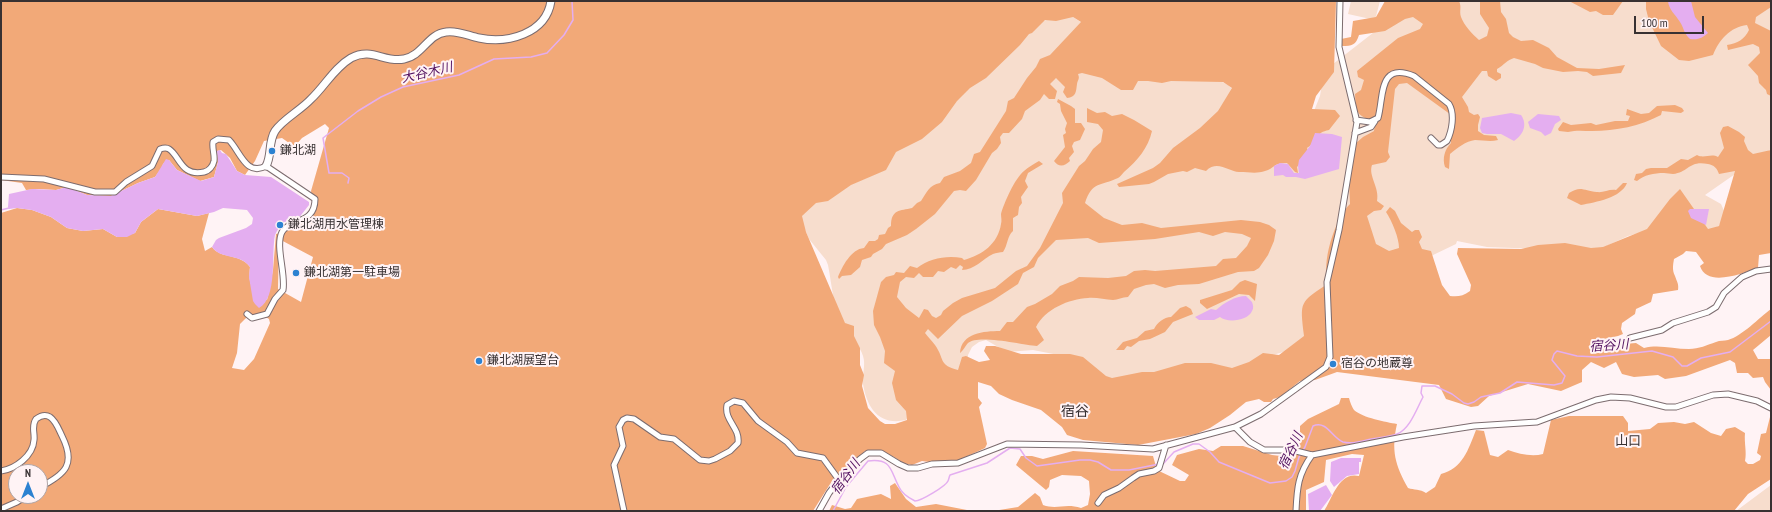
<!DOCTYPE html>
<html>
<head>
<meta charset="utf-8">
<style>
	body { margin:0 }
	#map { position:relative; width:1772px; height:512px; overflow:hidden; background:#fff3f5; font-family:"PT Sans Narrow",sans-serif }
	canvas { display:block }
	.frame { position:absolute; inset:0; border:2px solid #383132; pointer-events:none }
	.north { position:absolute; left:8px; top:464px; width:40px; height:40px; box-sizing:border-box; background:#fff3f5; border:1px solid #afa5a7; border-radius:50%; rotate:0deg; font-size:11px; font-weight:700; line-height:16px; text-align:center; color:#383132 }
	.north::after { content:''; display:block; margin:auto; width:14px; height:18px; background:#2c82d1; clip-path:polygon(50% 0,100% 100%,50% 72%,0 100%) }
	.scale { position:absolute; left:1634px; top:16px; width:70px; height:18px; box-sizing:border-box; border:2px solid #383132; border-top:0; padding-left:5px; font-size:12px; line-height:14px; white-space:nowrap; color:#383132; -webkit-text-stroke:3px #fff3f5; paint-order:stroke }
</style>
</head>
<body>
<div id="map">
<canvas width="1772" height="512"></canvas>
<div class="frame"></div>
<div class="north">N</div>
<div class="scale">100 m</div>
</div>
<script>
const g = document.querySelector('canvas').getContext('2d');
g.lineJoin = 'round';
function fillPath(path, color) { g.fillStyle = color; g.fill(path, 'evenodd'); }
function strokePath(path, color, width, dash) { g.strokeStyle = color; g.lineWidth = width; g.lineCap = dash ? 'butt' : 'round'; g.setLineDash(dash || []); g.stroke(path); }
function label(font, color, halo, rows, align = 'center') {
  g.font = font + ' "PT Sans Narrow","Noto Sans JP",sans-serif'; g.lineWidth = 4; g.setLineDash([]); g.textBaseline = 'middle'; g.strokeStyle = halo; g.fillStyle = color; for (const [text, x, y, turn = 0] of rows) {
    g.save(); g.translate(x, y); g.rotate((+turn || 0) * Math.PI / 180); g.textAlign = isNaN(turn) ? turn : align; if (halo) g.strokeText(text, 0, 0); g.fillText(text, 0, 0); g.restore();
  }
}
fillPath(new Path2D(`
	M1351,1h29l-5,19 -27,-6z
	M1414,1h357v148l-66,46 16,9 4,9 -6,13 -15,6 -54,-2 -22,6 -32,15 -109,-4 -30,-6 -1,3 -25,12 -137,93 -32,9 -20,10 -126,12 -8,-1 -24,-19 -51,-10 -26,2 -21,-12 -7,2 -7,5 -4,8v14l-9,6 -19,-13 -34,58c-27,6 -39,-12 -43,-36 -1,-9 3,-20 0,-28 -3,-11 -15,-21 -20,-31 -10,-17 -11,-40 -15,-60l-2,-5 -17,-21 -20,-46 222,-144 30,-28 29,-6 18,12 50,12 90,46 31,28 55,-2 6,-15 4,-25z
	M1771,485v26h-35z`), '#f7ddcd');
fillPath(new Path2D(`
	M1,1h1335l-2,71 -18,24 -4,13 23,1 5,6 -11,14c-14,3 -9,7 -17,14 -2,2 -4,3 -5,4l2,6 -12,13 1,6 -3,-1 -8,-9c-13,-1 -12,5 -22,8 -8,3 -17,1 -25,1 -10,1 -22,-13 -34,-1l-11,-3 -8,4 -4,-1 -15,3 -14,8 -5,2 -30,3 -2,-3 36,-16 7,-5 13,-15 27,-20 18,-17 14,-23 -9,-6 -52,-1 -9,2 -14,-2h-10l-5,9h-12l-19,-12 -20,-5 -4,1c2,5 0,5 -1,10 -1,8 -1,13 -10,14l-4,-6 2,-5 -9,-9 -6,6 7,7 -2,8h-6l-5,-5 -4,6 -15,11 -3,8 -13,14h-6l-3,4 1,6 -4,6 -5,4 -16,27 -10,11 -6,-1 -6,1 -19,23 -19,15 -9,6 -21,9 -4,5 -9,5 -2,3 -9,3 -2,7 -9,8 -9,1 -3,3 -1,-2c4,-10 13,-28 26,-29l5,-7h6l3,-2 1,-4 6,-1 3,-6 3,-2c0,-17 9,-15 21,-18l5,-5 4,-2c6,-9 8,-16 19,-18l4,-6 16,-6 11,-8 3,-9 6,-2 26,-41 2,-10 6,-3 13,-20 9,-11 4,-8 10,-4 31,-33 -8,-5 -17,4 -11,-1 -13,13 -3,1 -9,11 -34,33 -16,10 -13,13 -15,21 -20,17 -26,13 -10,18 -35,15 -23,16 -12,2 -14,13 4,16 39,91 9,3v10l6,12v17l4,10 -2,11 6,22 12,13 5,3h10l12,-4 -1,-9 -10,-11 -4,-17 3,-12 -11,-8 1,-12 -5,-14 -6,-12 -1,-14 8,-29 5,-5 8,-2 2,-3 8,1 6,-7 7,2c12,-10 31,-13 45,-10l2,2c18,-5 34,-16 37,-36 1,-3 0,-7 0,-10 3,-11 14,-36 23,-43 4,-4 10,-7 15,-10l4,3 -15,9 -3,8 3,6 -7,10 1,6 -3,4 -1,8 -5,3v13c-6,5 -5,14 -10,21 -3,0 -7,1 -10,2 -10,5 -19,16 -31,16l1,-3 -3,-2 -4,4 -5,-2 -7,5 -6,-1 -5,6h-10l-4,-4 -5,5 -8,-1 -6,5 -3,15 9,11 13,10 5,-9 4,1 4,6 4,2 5,-3 2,-4 10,-8 9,-5 33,-10 21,-17 11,-5 13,-18 23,-45 -1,-10 17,-27 6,-5 8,-12 8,-7 2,-12 -5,-6 -11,-2v-14l10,5 8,-1 7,4 10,-2 12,6 18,11c-4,17 -14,29 -28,41 -2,2 -4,5 -6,6 -17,8 -26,3 -33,25l19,15 18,7 20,-2 19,5 80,-8 19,2 9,3 7,5 -2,11 -6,14 -9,13 -5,3 -16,1 -39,12 -21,1 -13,3 -11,-4 -8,1 -12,4 -6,8c-6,0 -10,3 -15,3 -8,0 -17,-3 -25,-2 -19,1 -43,11 -52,29l8,13 -7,6c-14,-1 -59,-12 -69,-3 -3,3 -4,7 -8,10 1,-20 24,-22 40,-22l7,-9h6l14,-15 8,-3 17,-10 8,-8 13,-5 6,-4 29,1 18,-2 8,-5 11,-1 10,1 61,-5 7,-7 13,-1 11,-12 4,-8 -9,-4 -17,-2 -12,4 -14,-4 -44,7 -56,4 -11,-5 -32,2 -18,18 -4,9 -11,6 -5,11 -26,17 -30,15 -24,23 -10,-10 -3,4c3,4 7,8 10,12 10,14 3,20 23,25l4,-13 4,-1 13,6 11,-2 -6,-9 2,-5h9l26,8h49l13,3 23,19 6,2 30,-6h12l31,-9h26l21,5 17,-6 14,-9 16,2 25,-19c-4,-35 -5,-33 25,-53 -9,-18 6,-65 21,-79l-1,-23 7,-38 7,-6 11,-6 1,-7c-16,-11 -19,-6 -20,-30l6,-4 3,-10 -6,-3 -1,-6 41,-33 22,-9 3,-5 -10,-7 -8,2 -20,12 -26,4c-3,10 -7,11 -17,11l-1,-7 10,-2 2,-16 23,-4 9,-16h74c3,6 0,10 2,16 3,8 11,17 18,23l8,-4 2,-8 -9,-14v-13h20l1,11 5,7 3,14 4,4 8,4 12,-1 16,8 8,9 20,11 22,1 26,-4 -4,8 -28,3 -6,-4 -9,-1 -15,1 -20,-4 -8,-4 -21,-6c-7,2 -10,7 -17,11v3l4,2v4l-5,3 -8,-5 -1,-5h-5l-20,26 6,10 1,5 5,3 4,-1 2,3 -2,8v6l6,4 12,1 2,4c-8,2 -15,0 -23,0 -9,1 -18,8 -25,14l-1,15 -4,-2c-3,-9 0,-18 6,-24 -1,-8 2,-18 3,-26l-47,-34 -8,1 -4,5 -7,63 2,5 -4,5 -14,3c-4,11 8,23 5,36l7,5 -3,4 -7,1 -7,5 9,28 13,7 10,-3c0,-10 -7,-27 -13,-36l4,-5 5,4 6,12 11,9 3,-2h4l3,7 -3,5 3,7 9,2 11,34 8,11c8,1 13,0 20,-5l1,-6 -14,-31 1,-6 63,1 17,-4 27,-2 26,5 12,-1 44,-18 23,-30 10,-10 28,40 11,-3 16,-55 -16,3c-2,-6 -5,-9 -11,-10 -19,-4 -19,8 -35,10 -3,0 -6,-1 -9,-1 -10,0 -20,2 -27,8l-3,-1 2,-6 6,-1 4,-4 5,-1h16l14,-9 7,1 9,-5c7,4 14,-2 21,2l6,-9 -4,-15 3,-6 5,-1 11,6 6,5 -1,4 4,9 5,4 18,-4v103l-12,2 -1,13c-15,5 -51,20 -58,-2l4,-3 -8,-11 -10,-1 -3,3 -9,5c-1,6 -2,11 1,17 2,6 4,8 3,14l-25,4 -2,8 -15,7 -1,5 -13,9 -1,6 2,5 -5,2 -19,4v6l37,-3 8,5c15,-4 29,1 45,1 10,0 18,-4 27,-7 4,-2 8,-1 12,-2 14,-4 31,-22 43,-31v26l-18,15 5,9h12l1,-1v32l-6,-8 -2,-5 -10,1 -5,-5h-11l-2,-10 -5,-3 -44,16 -21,3 -7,-4 -24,2 -12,-3 -6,-12 -12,6 -13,-6 -9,8v12l-21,9 -33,-7 -39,12 -11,10 -7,1 -25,-8 -7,-14 -102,-13 -22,8 -15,1 -20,16 -7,2 -2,3h-7l-5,-3 -13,3 -16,13 -20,13 -14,6 -58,11 -55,-5 -16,-5 -5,-8 -21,-17 -29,-10 -13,-6 -8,-8 -13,-4v16l4,5 -3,4 8,37 -2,4 -26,12 -30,2 -7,-1 -10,4 -9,-2 -9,-6 -14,-7 -15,1 -33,30 -19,30h-812v-298l16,-5 15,2 19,7 16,11 16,3 20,-2 14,8 18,-4 6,-11 17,-13 39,7 12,-3 -7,26 3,12 7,-4c8,12 28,6 38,20 -2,20 2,21 17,33l6,-30 3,-36 9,-2 19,-12 9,-15 -2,-14 18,-63 -4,-4 -23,14 -14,16 1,-11 -7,-5 -18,3 -9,20 -10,14 -8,-4 -7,-13 -9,-8 -4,1 1,11 -4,15 -14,4 -23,-11 -8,-10 -6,4 -1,4 -7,9 -17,6 -27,13 -24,-1 -20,-8 -11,3 -17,-1 -13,1 -4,-7 -21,-3zM279,239l34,18 -12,45 -23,-13zM250,314h11l8,5 1,4 -16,36 -10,11 -12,-2 5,-15 3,-29zM16,472h24v24h-24z
	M1569,1h54l-10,14h-10l-7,-4 -6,1z
	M1646,1h125v6l-15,10 -1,6 16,8v65l-4,-2 -1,-4 -7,-7 -1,-7 -10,-11 12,-12 -1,-6 -6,-3 -25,6 -1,-5c11,-2 17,-5 22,-15l-2,-5c-17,2 -28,15 -34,30l-24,6 -10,-1 -18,-14 -12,-25 -3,-12z
	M1058,99l13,7 4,3v14h6l4,6 -5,11 -6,2 -2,4 2,6 -5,6 1,3c-5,5 -11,7 -16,0l11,-14 -2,-12 3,-2 -1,-4 2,-6 -6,-12 -1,-7 -3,-2z
	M1675,105l7,3 2,3 -3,2 -19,-2 -1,4c-21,11 -45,16 -69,16 -8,0 -16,-1 -24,1l-9,-1 -1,-2 5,-7 8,3 20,-2 5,2 19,-4h13l2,-5 -4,-1 1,-6 14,5 8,-1 8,-7z
	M1623,183h4c-6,15 -31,19 -46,22l-14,-7 2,-5c12,-8 15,-2 28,-1 6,1 12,-3 19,-2z
	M1245,280l12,4 -2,17 -6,-6 -10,-1 -32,15 -7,-6v-3l32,-10 8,-8z
	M1186,306l5,3 2,5 -20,8 -8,10 -15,7 -11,2 -8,6 -4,-1 -3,4h-8l7,-8 14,-4 8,-7 9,-2c3,-6 10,-12 17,-12l9,-9z
	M1341,398h8c1,4 3,9 5,12 9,8 32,12 43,14 -6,26 -2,41 11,64 6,2 12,1 18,5l9,-6 6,-13c22,-6 27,-24 35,-44l8,1 6,24 8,2 10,-7c11,4 24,7 35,4l8,-34 18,-4h54l5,7v8l22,-2 8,-6 16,-1 11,2 9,-2 17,11 10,3 5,-7 9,-2 10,6c-1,10 2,19 0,28l3,3h5l7,-4 1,-4 -4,-3 4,-19 5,-1 5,-20v66l-23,15 -14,17h-410c8,-12 15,-40 35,-35l5,-21 -12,-1 -26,6 -2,22 -18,8v21h-313l25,-4 17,-14 5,4 3,8c14,5 22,-2 38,3l7,-3 2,-11 -1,-13 -8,-5 -19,-1 -12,5 -1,7 -3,3 -30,-25 5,-9h11l11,3 30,-8 80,5 4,14 23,11h5l4,-6 -17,-10 5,-10 22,-6 14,2 8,-5h22l29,9 17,2 5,-2 6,-17v-12l8,-7 31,-15z
	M895,483l11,16 10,8 20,-3 36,7h-143l3,-6 13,4 6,-1 6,-9 24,-5 10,5 -1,-13z`), '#f2a978');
fillPath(new Path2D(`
	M1668,1h23l4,16 13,16c-6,5 -9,7 -18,6 -6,-5 -6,-11 -10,-17 -5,-8 -11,-12 -12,-21z
	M1511,113l10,2c7,10 2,20 -7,26l-13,-7h-14l-5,-1 -2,-5 2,-10z
	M1538,114l21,2 2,4 -6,4 -4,9 -6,3 -4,-4 -11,-4 -2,-6z
	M1315,133l17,1 10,3 -3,32 -34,10 -9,-2h-10l-3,-2 -9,1v-10l6,-3 8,1 6,9h5l-1,-7 1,-6 11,-14z
	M220,150l2,3 4,1 11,17 8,4 26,2 38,25v3l-11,14 -14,3c-4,4 -7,8 -9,13 -4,18 3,63 -16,73l-4,-4 -2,-3 -4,-24 1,-10c-10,-14 -29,-7 -38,-20l4,-7 3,-2 27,-10 6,-4 1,-6 -6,-8 -24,-2 -9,4 -17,4 -39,-7 -17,13 -6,11 -8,4h-10l-14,-8 -20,2 -16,-3 -16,-11 -19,-7 -15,-2 -8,1 -1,-2 1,-13 23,-5 24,1 11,-3 20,8 24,1 27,-13 17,-6 11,-18 3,1 8,10 24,11 13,-4 4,-15 -1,-11z
	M1690,209h19l-3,16 -15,-7 -3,-7z
	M1246,296l6,6c1,3 2,6 0,9 -4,10 -25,12 -32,6l-6,3h-15l-4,-3 16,-8 5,1c8,-7 19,-14 30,-14z
	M1341,458h20v4h-2v12l-12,2 -13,11 -4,-6 1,-19z
	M1326,485l6,10 -12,16h-11l-1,-17z`), '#e4aef0');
strokePath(new Path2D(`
	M348,183l1,-5 -7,-5h-13l-6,-35 35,-27 23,-14 22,-10 56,-12 35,-16 37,-2 16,-4 17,-18 9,-15 -1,-19
	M1,210l8,-2
	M1163,464l11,-12 19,-8h6l11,8 9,10 51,21 16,-2 6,-4 3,-6 4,-14 6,-10 8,-21c14,-6 19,12 30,16 7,2 17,0 24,-2 9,-2 21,-3 30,-6 13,-5 20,-26 26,-37l-2,-4 1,-7h13l17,8 12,9 4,1 6,-2 7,-5 19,-4 17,-11 37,3 8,-2 3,-7 -13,-16 2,-6 3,-3 20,5 20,1 55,-6 21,6 9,9h5l14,-8 29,-6 41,-31
	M833,511l13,-24 22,-26c24,-3 22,9 31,26 3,7 10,11 16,14 6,0 31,-15 33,-20 1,-2 1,-4 2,-6l37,-12 23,-15 10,1 6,9 11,8 43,-6h10l8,2 13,8h18l30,-6`), '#e4aef0', 1.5);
const minor = new Path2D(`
	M1356,120l14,2 8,-4c6,-21 0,-57 36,-42l35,28c6,10 3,27 -2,37l-6,4h-3l-7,-7
	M1355,133l16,-6 4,-6
	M1,177l43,2 51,13h20l11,-10 26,-16 8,-17c3,-1 6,-2 9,0 11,7 12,28 35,23 5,-1 9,-6 10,-11 1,-6 -2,-12 -1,-19l5,-3 11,1c11,11 17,37 37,26l49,33c0,26 -25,19 -33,33 -7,14 4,42 1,58l-8,9 -8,15 -15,4 -5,-4
	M1630,338l32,-8 11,-7 35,-11 8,-5 8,-14 18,-16 14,-6 15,-2
	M1235,427l15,15 14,8h28l20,5 91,-18 71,-11 63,-4 59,-22 15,-3 19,1 36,9h10l37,-12 15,-1 29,7 14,7
	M1,471c14,-2 32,-15 33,-31 1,-7 -3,-14 2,-21 4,-3 9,-5 14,-2 6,4 9,13 12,19 14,28 4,38 -22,51
	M1098,503l6,-8 15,-7 14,-10 6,-4 15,-3 5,-3 7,-23
	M1,509l16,-7 9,-6
	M624,511l-10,-46 9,-19 -4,-19 4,-7 4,-2 7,1 26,18 14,2 26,21 9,1 6,-2 15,-8 8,-8c2,-16 -14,-22 -11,-38l7,-4 9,2 15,18 29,21 10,11 26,5 16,22
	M819,511l10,-18 10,-13 21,-21 8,-6h13l18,11 9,4h10l14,-4 26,-1 49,-19 74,1 72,4 82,-22 26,-13 65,-47 4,-10 -3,-75 12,-52 18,-108 -18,-75 1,-46
	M1296,511c1,-23 2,-37 16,-56`);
const secondary = new Path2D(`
	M266,166c6,-10 2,-24 9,-35 7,-11 26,-21 36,-32 14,-13 23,-31 40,-41 21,-11 33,5 53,1 18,-3 24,-25 42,-27 11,-2 23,4 33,6 28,6 67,-4 72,-37`);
strokePath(minor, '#7c6c6f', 7);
strokePath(secondary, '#7c6c6f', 9);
strokePath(minor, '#fff', 5);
strokePath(secondary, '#fff', 7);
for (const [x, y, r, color] of [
	[272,151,4,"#2c82d1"],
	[280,225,4,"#2c82d1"],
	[296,273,4,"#2c82d1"],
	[479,361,4,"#2c82d1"],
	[1333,364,4,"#2c82d1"]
]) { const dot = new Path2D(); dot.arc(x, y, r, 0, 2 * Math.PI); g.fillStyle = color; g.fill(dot); strokePath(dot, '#fff3f5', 1.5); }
label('12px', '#383132', '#fff3f5', [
	["鎌北湖",280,151],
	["鎌北湖用水管理棟",288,225],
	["鎌北湖第一駐車場",304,273],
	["鎌北湖展望台",487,361],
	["宿谷の地蔵尊",1341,364]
], 'left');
label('italic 13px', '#531160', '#fff3f5', [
	["大谷木川",427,73,-13],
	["宿谷川",1609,346,-4],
	["宿谷川",1291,451,-65],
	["宿谷川",846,477,-54]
]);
label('13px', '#383132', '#fff3f5', [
	["山口",1628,441]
]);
label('14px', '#383132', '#fff3f5', [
	["宿谷",1075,412]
]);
</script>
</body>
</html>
